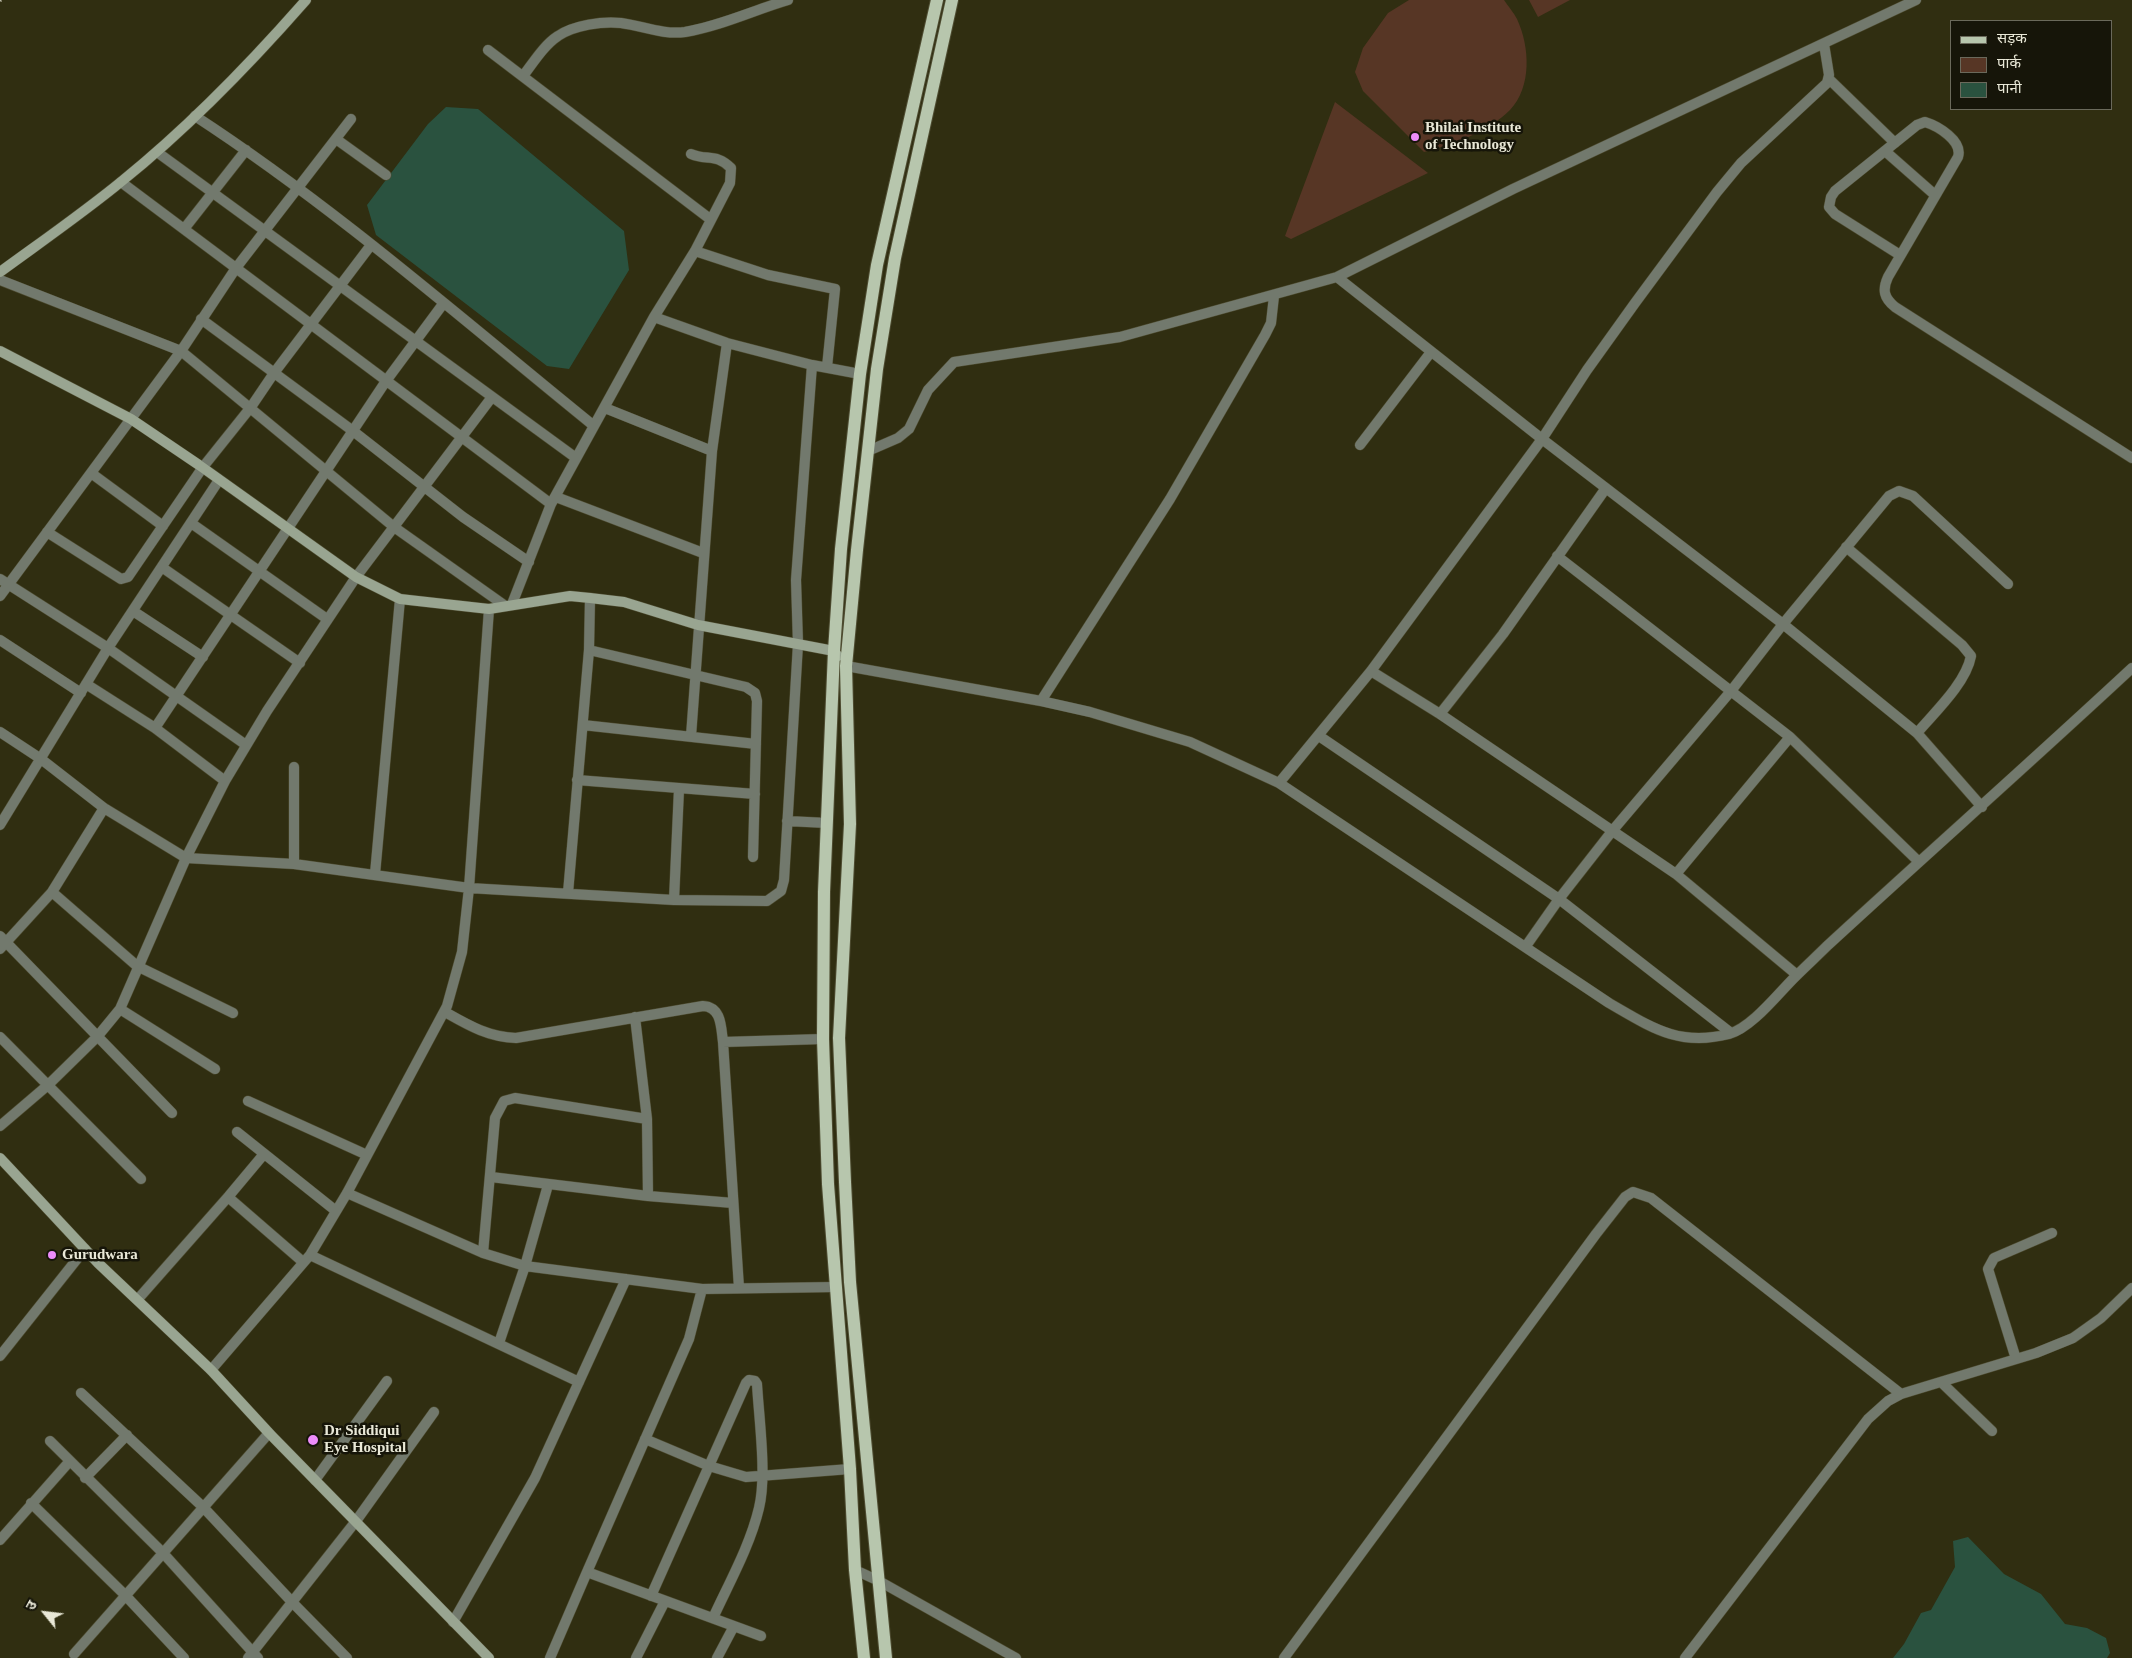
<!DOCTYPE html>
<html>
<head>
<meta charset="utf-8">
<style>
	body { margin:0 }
	#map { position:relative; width:2132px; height:1658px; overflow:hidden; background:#302e11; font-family:"Times New Roman","Noto Sans Devanagari",serif }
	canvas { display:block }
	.legend { position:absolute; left:1950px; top:20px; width:162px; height:90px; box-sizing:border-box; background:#161509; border:1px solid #6a695b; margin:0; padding:6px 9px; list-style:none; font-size:15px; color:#e9e8d7 }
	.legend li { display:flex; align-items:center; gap:10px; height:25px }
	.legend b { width:25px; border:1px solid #6a695b }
	.north { position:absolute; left:20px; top:1588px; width:50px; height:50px; -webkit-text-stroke:4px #161509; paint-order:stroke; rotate:299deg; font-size:14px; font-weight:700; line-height:20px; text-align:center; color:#e9e8d7 }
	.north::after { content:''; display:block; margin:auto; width:18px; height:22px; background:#e9e8d7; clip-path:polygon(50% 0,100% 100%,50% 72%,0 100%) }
</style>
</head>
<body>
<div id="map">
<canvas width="2132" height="1658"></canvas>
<ul class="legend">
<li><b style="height:6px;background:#b7c6ad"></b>सड़क</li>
<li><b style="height:14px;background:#573625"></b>पार्क</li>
<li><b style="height:14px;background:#2a523f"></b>पानी</li>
</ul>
<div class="north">उ</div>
</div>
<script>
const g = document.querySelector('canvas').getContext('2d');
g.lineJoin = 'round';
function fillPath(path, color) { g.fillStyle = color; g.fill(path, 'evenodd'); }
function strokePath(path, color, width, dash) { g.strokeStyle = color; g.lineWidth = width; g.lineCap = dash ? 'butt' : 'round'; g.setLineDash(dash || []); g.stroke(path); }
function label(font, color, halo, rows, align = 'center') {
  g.font = font + ' "Times New Roman",serif'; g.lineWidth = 5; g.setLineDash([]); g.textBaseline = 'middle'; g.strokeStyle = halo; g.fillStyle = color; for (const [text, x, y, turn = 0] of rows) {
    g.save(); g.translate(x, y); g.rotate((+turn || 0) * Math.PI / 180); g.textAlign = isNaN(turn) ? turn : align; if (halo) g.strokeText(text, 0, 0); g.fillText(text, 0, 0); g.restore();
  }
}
fillPath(new Path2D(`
	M1409,0h95c4,6 10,13 13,19 13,28 15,68 -7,91 -22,22 -56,34 -86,42l-61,-61 -8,-19 8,-24 25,-35z
	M1529,0h41l-32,17z
	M1335,102l93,71 -137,66 -6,-3z`), '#573625');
fillPath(new Path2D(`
	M446,107l32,2 146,122 5,39 -60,99 -22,-3 -171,-131 -9,-30 61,-81z
	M1968,1537l36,37 37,20 24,30 22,4 19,10 4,15 -3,5h-214l11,-14 17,-31 10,-3 24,-43 -2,-26z`), '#2a523f');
const street = new Path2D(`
	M488,50l222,169
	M523,76c10,-13 21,-31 35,-40 16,-11 45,-15 63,-13 22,3 42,12 64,9 36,-6 69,-22 103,-32
	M1829,79l66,64
	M195,116c141,92 268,204 399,310
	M336,139l50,36
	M1885,151l50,44
	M157,152l419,306
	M121,182l430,322
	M184,229l62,-79
	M695,251l73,24 67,14 -8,78
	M1900,255l-65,-41 -6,-7 2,-10 4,-6 82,-66 8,-3c13,4 38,19 33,35l-70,120c-6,13 -4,21 7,30l237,151
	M1337,277l205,162 241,185 134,109 65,74
	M0,280l181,71 213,176 110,78
	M654,317l73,26 85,22
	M201,319l152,112 110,86 66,45
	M605,408l107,43
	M1360,445l71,-93
	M868,451l30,-13 11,-9 19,-39 26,-28 166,-25 217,-60 176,-88 403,-189
	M91,473l72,53
	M556,497l147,56
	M191,523l136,96
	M47,532l74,47 7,-2 75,-110 48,-60 23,-34 97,-128
	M1846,547l116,98 9,11c-5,27 -36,56 -54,77
	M1557,556l233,181 128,124
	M163,568l137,95
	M0,579l108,69 138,97
	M0,596l181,-245 55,-83 115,-149
	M512,604l39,-100 103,-187 41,-66 35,-68 1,-15c-15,-15 -24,-7 -40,-14
	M133,611l70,46
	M0,640l81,53
	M589,650l157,37 9,6 2,8 -4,156
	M846,666l195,35 49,11 100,30 89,41 330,220c42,24 69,44 120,31 24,-7 50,-42 68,-59 10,-10 20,-19 30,-29 101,-93 204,-184 305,-278
	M1371,671l69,43 236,160 121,101
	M86,684l69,44 70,53
	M1041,701l129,-202 95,-164 6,-12 3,-27
	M1440,714l63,-80 103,-146
	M583,725l173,19
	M155,728l231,-347 57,-77
	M0,732l41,27 63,49 82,50 108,6 175,24 205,12 93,1 14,-10 3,-11 14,-236 -2,-64 16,-215 48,9
	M691,736l21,-285 15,-108
	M1319,736l240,163 172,134
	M294,767v97
	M577,780l178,14
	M1279,783l92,-112 171,-232 45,-69 48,-67 82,-111 24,-29 86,-80 2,-8 -5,-31
	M104,808l-52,84 85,74 96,47
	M787,821l40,2
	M0,825l108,-177 111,-168
	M375,874l25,-275
	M1676,874l114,-137
	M568,893l21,-243 1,-52
	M674,900l5,-111
	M0,936l172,177
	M1526,946l33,-47 54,-69 118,-139 52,-67 106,-128 10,-5 14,5 95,88
	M0,949l52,-57
	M120,1009l95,60
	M445,1012c23,13 43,25 71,26l187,-32c19,1 18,22 20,36l16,246
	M635,1017l12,102 1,77
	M0,1037l141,142
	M723,1042l100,-3
	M248,1101l119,54
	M0,1126l48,-41 49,-48 23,-28 66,-151 39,-77 42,-70 89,-134 136,-180
	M237,1132l99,79
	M491,1177l157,19 85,7
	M347,1193l136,60 42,13 177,23 134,-2
	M228,1197l75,65
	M483,1253l12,-135 9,-17 11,-3 132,21
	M310,1255l269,127
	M138,1299l90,-102 36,-43
	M499,1343l26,-77 23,-81
	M0,1356l85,-107
	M2016,1359l-28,-90 6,-11 58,-25
	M211,1370l99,-115 37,-62 100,-187 15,-54 7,-64 20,-279
	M1941,1382l51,49
	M81,1393l122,114 90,96 54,55
	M645,1439l64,27 37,11 104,-8
	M50,1441l113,112 95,105
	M85,1478l42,-43
	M315,1480l72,-99
	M31,1503l94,92 59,63
	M0,1540l69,-78
	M855,1570l24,11 137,77
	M587,1572l102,-233 13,-50
	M651,1596l95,-213 3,-3 6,1 2,3c2,35 10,92 2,124 -9,38 -30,75 -46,110
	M453,1622l82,-144 91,-199
	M74,1654l195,-221
	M248,1658l108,-137 78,-109
	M550,1658l37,-86 174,64
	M636,1658l29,-57
	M717,1658l17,-32
	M1284,1658l312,-424 29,-37 8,-5 18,6 250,196
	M1685,1658l183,-239 20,-18 13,-7 135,-41 37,-15 28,-20 31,-30`);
const secondary = new Path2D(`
	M0,272c41,-30 83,-59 122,-91 67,-54 127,-116 184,-181
	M0,351l131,68 68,46 157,112 44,22 89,10 81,-13 20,2 34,4 74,23 136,26 4,5
	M0,1158l98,105 113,107 58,63 220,225`);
const primary = new Path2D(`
	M864,1658l-9,-88 -5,-101 -22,-285 -5,-145 1,-147 10,-241 7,-102 19,-175 17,-109 60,-265
	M886,1658l-36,-376 -5,-100 -6,-144 11,-214 -4,-158 11,-116 20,-181 18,-111 57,-258`);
strokePath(street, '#4e4c31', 11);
strokePath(secondary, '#4e4c31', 11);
strokePath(primary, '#4e4c31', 14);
strokePath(street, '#72796d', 10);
strokePath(secondary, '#99a591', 10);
strokePath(primary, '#b7c6ad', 12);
strokePath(new Path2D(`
	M0,1l1,-1`), '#bdbca8', 3, [2.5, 5]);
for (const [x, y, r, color] of [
	[1415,137,5,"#ed8cf9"],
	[52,1255,5,"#ed8cf9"],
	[313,1440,6,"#ed8cf9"]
]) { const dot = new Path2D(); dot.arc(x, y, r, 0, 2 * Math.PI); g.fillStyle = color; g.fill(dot); strokePath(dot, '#161509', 2); }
label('bold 15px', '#e9e8d7', '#161509', [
	["Bhilai Institute",1425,128],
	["of Technology",1425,145],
	["Gurudwara",62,1255],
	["Dr Siddiqui",324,1431],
	["Eye Hospital",324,1448]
], 'left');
</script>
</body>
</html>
